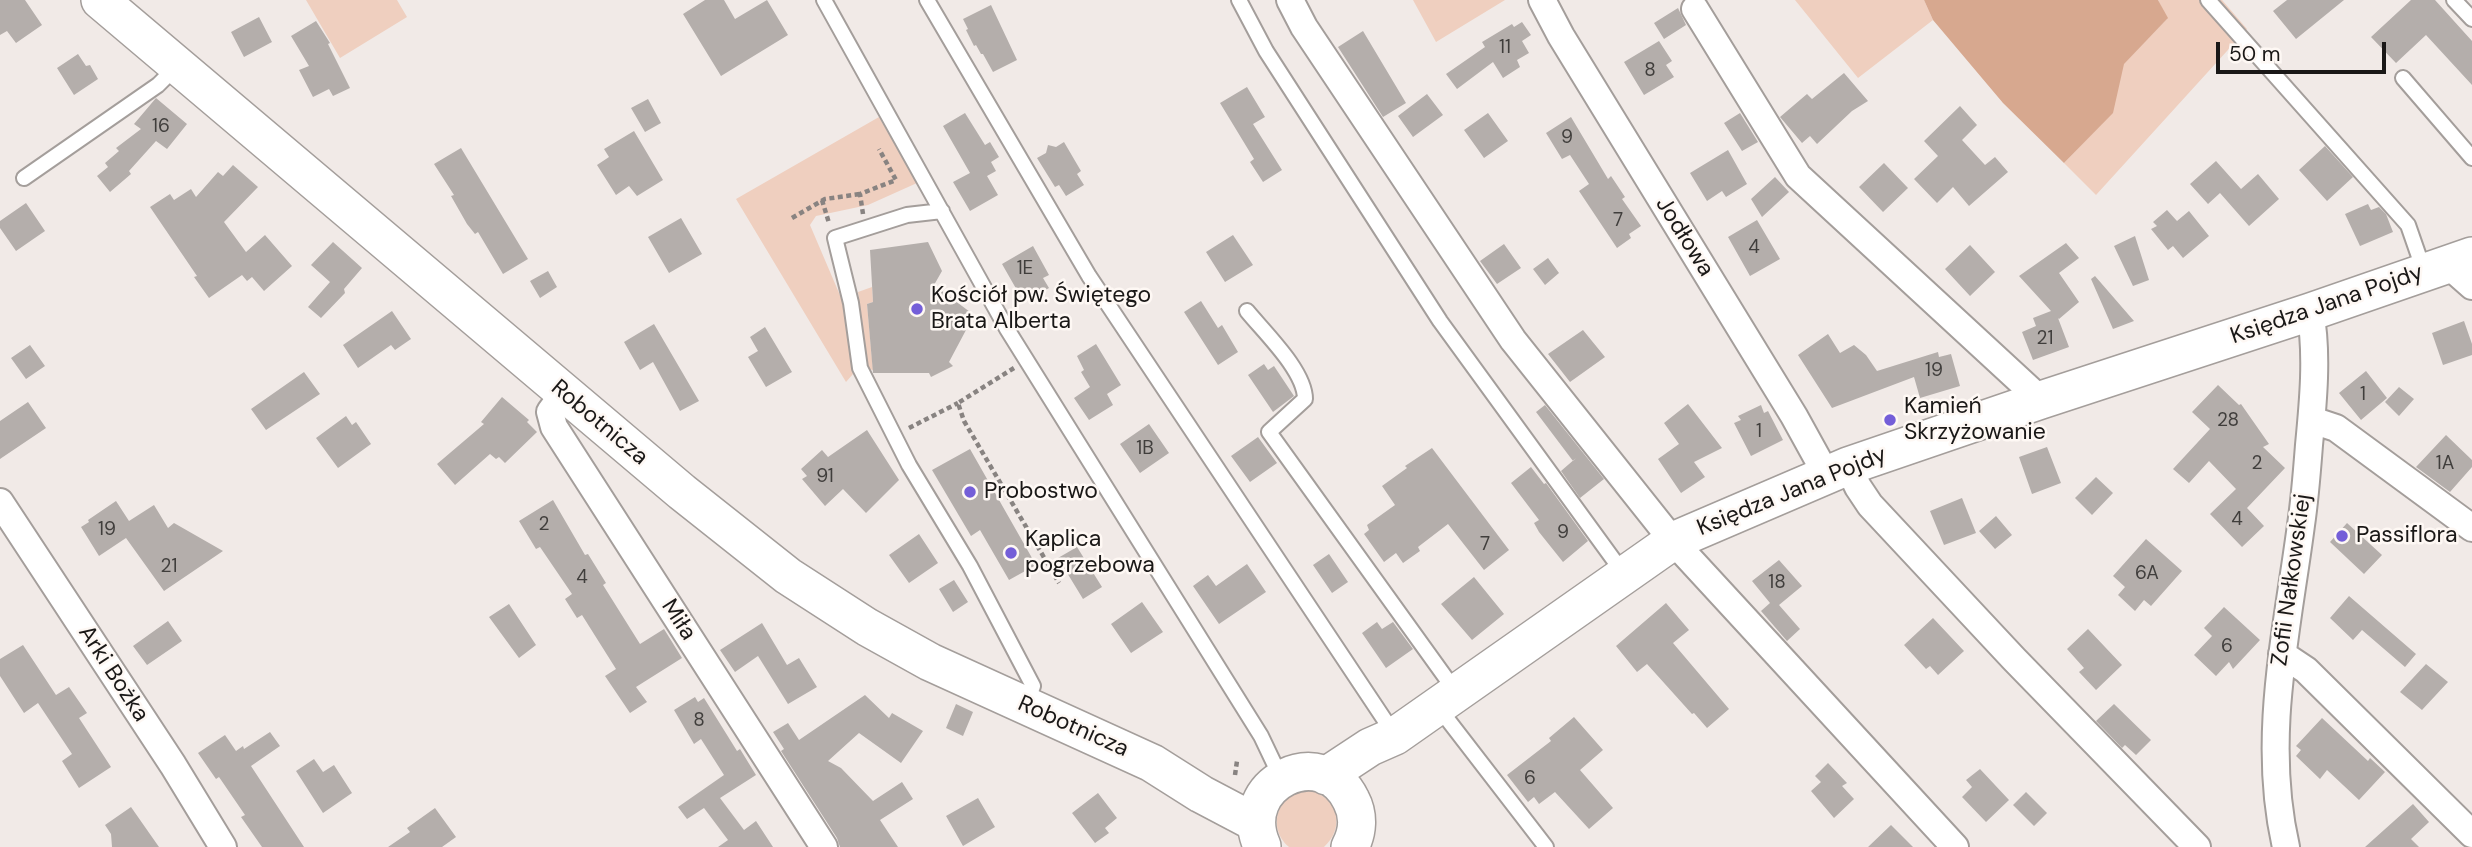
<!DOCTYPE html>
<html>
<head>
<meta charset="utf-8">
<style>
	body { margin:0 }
	#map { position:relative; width:2472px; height:847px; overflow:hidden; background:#f1eae7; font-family:"DM Sans",sans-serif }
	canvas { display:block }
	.scale { position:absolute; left:2216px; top:42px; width:170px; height:32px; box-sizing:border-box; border:4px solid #1a1817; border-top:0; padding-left:9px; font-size:21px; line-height:24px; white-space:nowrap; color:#1a1817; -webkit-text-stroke:5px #fef8f4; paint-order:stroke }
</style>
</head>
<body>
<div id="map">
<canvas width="2472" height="847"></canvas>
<div class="scale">50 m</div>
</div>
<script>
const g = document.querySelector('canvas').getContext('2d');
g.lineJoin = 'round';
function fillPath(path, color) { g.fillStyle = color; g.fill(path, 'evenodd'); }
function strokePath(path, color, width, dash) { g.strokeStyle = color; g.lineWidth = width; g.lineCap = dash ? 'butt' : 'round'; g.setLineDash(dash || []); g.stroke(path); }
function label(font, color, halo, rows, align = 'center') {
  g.font = font + ' "DM Sans",sans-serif'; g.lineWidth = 5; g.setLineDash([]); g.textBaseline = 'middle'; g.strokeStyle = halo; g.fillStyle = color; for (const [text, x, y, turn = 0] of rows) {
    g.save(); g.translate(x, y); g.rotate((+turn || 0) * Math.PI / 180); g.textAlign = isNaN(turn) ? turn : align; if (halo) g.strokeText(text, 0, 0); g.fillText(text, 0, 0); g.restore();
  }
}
fillPath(new Path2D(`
	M306,0h91l10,17 -67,41z
	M1413,0h92l-69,42z
	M1795,0h129l9,20 -75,58z
	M2158,0h64l25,29 -151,166 -32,-32 48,-50 11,-49 44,-45z
	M879,117l38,66 -49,22 -52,11 -6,9 32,75 11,74 -7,8 -110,-183z
	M872,287l1,15 -6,2 6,66 -6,-1 -9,-77z
	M1311,791c28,7 34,37 13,56h-35c-24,-21 -10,-57 22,-56z`), '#efcfbf');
fillPath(new Path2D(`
	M1924,0h234l10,18 -44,46 -11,49 -49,50 -61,-60 -70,-83z`), '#d7a88f');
fillPath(new Path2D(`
	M0,0h25l17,25 -26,18 -9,-12 -7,4z
	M705,0h19l11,19 32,-19 21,35 -67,41 -38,-62z
	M2287,0h57l-48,39 -23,-28z
	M2411,0h24l37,41v44l-46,-50 -30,28 -25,-26z
	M991,5l26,55 -24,12 -10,-18h-2l-5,-9 -2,1 -8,-16 2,-1 -5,-10z
	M1678,8l8,17 -22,14 -10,-16z
	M259,17l13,25 -28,15 -13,-25z
	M316,21l14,22 -2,1 22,44 -17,8 -4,-7 -16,8 -14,-27 10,-4 -18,-30z
	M1522,22l9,13 -9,6 7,12 -12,7 3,7 -17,11 -10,-16 -36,27 -11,-15 39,-27 -3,-5 30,-18 2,3z
	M1363,31l43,72 -23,14 -45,-70z
	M1659,41l13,20 -6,4 8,12 -30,18 -20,-33z
	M78,54l8,12 4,-1 8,14 -24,16 -17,-27z
	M1844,73l24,28 -16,10 -35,33 -7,-8 -8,7 -22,-26 27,-23 5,5z
	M1247,87l18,30 -12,7 29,46 -19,12 -13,-20 4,-3 -34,-56z
	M1427,94l16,21 -30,22 -15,-21z
	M156,98l31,26 -20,25 -11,-8 -27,30 2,3 -21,18 -13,-16 11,-9 -3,-4 14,-12 -3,-3 25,-19 -7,-5z
	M648,99l13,24 -16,9 -14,-24z
	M1960,106l17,19 -15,15 23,25 10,-8 13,15 -39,34 -16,-19 -16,16 -23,-24 24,-23 -14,-15z
	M965,113l20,32 5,-3 9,15 -8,5 5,9 -9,5 11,19 -28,16 -17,-29 17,-9 -27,-47z
	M1488,113l20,28 -24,17 -20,-28z
	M1740,113l18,29 -16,9 -18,-28z
	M1571,117l37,62 3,-3 14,21 -3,2 19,27 -12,8 2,4 -14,10 -38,-57 10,-7 -19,-29 -8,4 -16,-26z
	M634,131l29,49 -26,16 -8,-10 -13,9 -19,-30 12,-8 -5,-8z
	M1064,142l17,29 -4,3 7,11 -18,11 -7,-11 -4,2 -18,-29 9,-5 2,-8 8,2z
	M2325,146l28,31 -26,24 -28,-31z
	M461,148l67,111 -25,15 -25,-42 -3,2 -8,-10 -16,-28 3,-1 -20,-31z
	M1728,150l19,34 -21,13 -4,-6 -15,10 -17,-28z
	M2216,161l25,28 17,-15 21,25 -30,27 -29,-33 -12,11 -18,-20z
	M1884,163l24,25 -25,24 -24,-25z
	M233,165l25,22 -34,35 22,30 19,-17 27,31 -28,25 -12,-14 -5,4 -5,-6 -33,23 -15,-21 3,-1 -47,-69 20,-13 4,6 17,-11 5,8 22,-25 5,4z
	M1775,177l14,15 -27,25 -11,-18z
	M26,203l19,28 -29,20 -16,-23v-7z
	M2368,204l3,6 8,-3 7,7 7,18 -33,14 -15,-32z
	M2167,210l10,11 12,-10 20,25 -26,22 -10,-12 -5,4 -17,-21 6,-3 -4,-4z
	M681,218l21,36 -33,19 -21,-36z
	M1757,220l23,39 -30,17 -22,-39z
	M1233,235l20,30 -28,17 -19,-30z
	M2135,236l14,44 -16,6 -19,-40z
	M333,242l29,26 -18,21 1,4 -24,25 -13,-11 22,-25 -19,-17z
	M928,242l14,29 -8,14 40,30 -25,47 4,4 -22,11 -2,-4h-56l-6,-69 6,-2 -3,-52z
	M2066,243l13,15 -20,15 20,29 -20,17 -1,-1 11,29 -36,13 -11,-28 14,-6 -3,-8 18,-7 -32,-35z
	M1504,244l17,24 -24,16 -17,-23z
	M1970,245l25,27 -25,24 -25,-27z
	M1033,246l16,29 -6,3 6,10 -20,11 -5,-10 -6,3 -16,-28z
	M1548,258l11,15 -14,12 -12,-16z
	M548,271l9,16 -17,11 -10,-17z
	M2095,276l39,45 -21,8 -22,-50z
	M1201,301l17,27 4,-3 16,27 -20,13 -34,-53z
	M392,311l19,28 -16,11 -4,-5 -33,23 -15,-23z
	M2464,321l8,23v11l-29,10 -11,-32z
	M654,324l45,77 -19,10 -27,-49 -13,8 -16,-28z
	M765,327l27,45 -26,15 -18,-30 10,-6 -8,-14z
	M1583,330l22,27 -35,25 -22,-28z
	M1828,334l12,19 14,-8 12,10 11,16 61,-19 1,5 12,-3 9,32 -40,12 -6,-21 -82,31 -34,-53z
	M1096,344l25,41 -14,9 6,11 -24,15 -15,-22 16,-11 -9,-15 3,-2 -7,-14z
	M30,345l15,21 -19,13 -15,-21z
	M1264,364l4,6 6,-4 20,30 -21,16 -25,-37z
	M2366,371l21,27 -26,22 -22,-27z
	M304,372l16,22 -54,36 -15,-21z
	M2218,385l21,20 2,-1 28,40 -6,3 22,21 -38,40 17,18 -22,21 -32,-33 26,-25 -27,-28 -20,22 -16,-14 37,-40 -18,-17z
	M2399,387l15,12 -15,17 -14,-14z
	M502,397l27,23 -2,2 10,10 -32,31 -6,-6 -3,2 -6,-5 -35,31 -18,-21 47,-40 -3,-2z
	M28,402l18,26 -46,31v-38z
	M1688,404l34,44 -28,14 11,15 -24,16 -23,-34 21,-15 -15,-21z
	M1545,405l59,74 -24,19 -19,-27 15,-13 -3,3 -37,-49z
	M1761,405l3,8 4,-2 15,29 -32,16 -17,-33 7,-3 -3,-4z
	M346,416l6,9 4,-3 15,22 -33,24 -22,-30z
	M1149,424l20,29 -29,20 -20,-29z
	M867,430l32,50 -33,33 -23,-24 -18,17 -23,-27 5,-3 -6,-7 21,-19 6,7z
	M2446,435l26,25v7l-22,25 -34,-25z
	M1258,437l19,26 -27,19 -19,-26z
	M2047,447l14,36 -29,11 -13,-37z
	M1432,448l77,102 -25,20 -36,-46 -30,23 2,4 -17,12 -7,-10 -12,9 -20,-28 5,-4 -2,-5 28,-20 -13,-19 25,-18 -2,-2z
	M970,449l66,116 -27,15 -29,-50 -9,6 -39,-66z
	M1531,467l13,17 2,-1 42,58 -25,21 -24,-30 -5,-9 5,-3 -28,-37z
	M2096,477l17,16 -21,22 -17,-17z
	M1962,498l14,35 -32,12 -14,-34z
	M553,500l32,55 3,-1 18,29 -3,2 37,59 24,-15 18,29 -46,29 11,15 -17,11 -25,-37 11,-7 -34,-54 -5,3 -12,-19 7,-5 -32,-47 -4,2 -17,-28z
	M116,501l13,20 25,-16 14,23 6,-5 49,28 -59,40 -38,-53 -27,18 -18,-29 8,-5 -1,-2z
	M1996,516l16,19 -17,14 -16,-18z
	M2347,523l35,32 -18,19 -34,-32z
	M919,534l19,29 -29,20 -20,-28z
	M2146,539l36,32 -31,35 -7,-6 -9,11 -17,-16 7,-8 -12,-11z
	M1077,547l25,40 -19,12 -25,-41z
	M1329,554l19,28 -16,11 -19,-28z
	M1779,560l23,26 -23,19 21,24 -13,12 -26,-30 9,-8 -18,-22z
	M1247,564l19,28 -47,32 -26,-38 15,-11 8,11z
	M1474,577l30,37 -32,26 -31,-36z
	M954,580l14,22 -15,10 -14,-23z
	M2349,596l67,58 -11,13 -43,-37 -9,10 -23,-22z
	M1142,602l21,30 -32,21 -20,-29z
	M1666,603l23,27 -16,13 56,66 -22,19 -13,-15 -2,1 -45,-50 -10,8 -21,-26z
	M509,604l27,41 -17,13 -30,-41z
	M2224,607l36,33 -27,29 -4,-7 -13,14 -22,-21 18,-19 -8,-8z
	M1933,618l31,33 -26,24 -8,-9 -4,3 -22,-24z
	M168,621l14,20 -35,24 -14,-19z
	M1377,622l5,7 11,-7 20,27 -27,19 -24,-35z
	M762,623l25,42 12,-7 18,29 -29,17 -30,-48 -23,16 -15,-22z
	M2088,629l34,36 -26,25 -17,-18 5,-4 -17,-19z
	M23,645l33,50 13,-8 18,26 -8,5 32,49 -32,21 -17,-27 10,-7 -34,-51 -14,10 -24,-37v-17z
	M2426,664l22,18 -26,28 -22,-18z
	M865,695l24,23 3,-5 31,18 -22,32 -42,-30 -31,28 13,7 32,33 29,-19 11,17 -33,21 18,27h-58l-3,-9 -56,-87 3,-2 -11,-17 15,-9 11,17z
	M695,697l3,5 6,-4 33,53 3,-2 16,26 -36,23 24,32 12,-9 17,26h-55l10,-7 -24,-32 -17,11 -9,-12 46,-32 -23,-36 -7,5 -20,-34z
	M956,704l17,8 -10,24 -17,-8z
	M2114,704l37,36 -15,15 -11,-10 -3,3 -26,-27z
	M1574,717l29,33 -23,20 33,38 -24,21 -34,-37 -16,12 -5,-7 -6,5 -21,-27 44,-34 -2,-3z
	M2322,718l46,43 2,-3 15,14 -26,28 -32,-30 -7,9 -24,-23 5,-6 -5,-4z
	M270,732l10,14 -29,20 53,81h-42l-21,-30 4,-2 -26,-38 -3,2 -18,-26 27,-18 11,16 7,-5 1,3z
	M314,759l9,13 11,-7 18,28 -29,20 -27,-42z
	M1828,763l19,20 -5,3 12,13 -20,19 -23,-27 10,-9 -6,-6z
	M1980,769l29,31 -23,22 -24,-25 10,-10 -6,-7z
	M2026,792l21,21 -13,13 -21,-21z
	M1098,793l19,25 -12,10 4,5 -14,10 -23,-30z
	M978,798l17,29 -32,19 -17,-30z
	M2413,804l16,18 -18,17 8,8h-54z
	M131,807l28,40h-47l-1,-13 -6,-9z
	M435,808l21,29 -14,10h-54l22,-15 -3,-4z
	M1891,825l22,22h-45z`), '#b4aeab');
const lane = new Path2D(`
	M824,0l183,329 254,407 20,42
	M927,0l162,276 305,458
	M1239,0l27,51 174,270 184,253
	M2208,0l200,225 16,46
	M2454,0l18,19
	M2403,78l69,80
	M24,178l134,-93 19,-19
	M942,211l-35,4 -72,23 16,65 9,65 49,97 61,101 63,120 -7,19
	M1247,311c18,22 58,60 58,88l-36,33 187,260
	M1438,707l108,140`);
const street = new Path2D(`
	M1290,0l14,27 209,313 160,201 282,306
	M1542,0l19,36 233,380 32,58
	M1695,9l103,167 243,224
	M2447,264l25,22
	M564,393l-14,19 4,15 270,420
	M2312,420l24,8 136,100
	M1848,466l10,21 12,18 144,154 183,188
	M0,502l173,263 50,82
	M2282,654l24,16 166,164
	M2286,847c-25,-108 1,-215 15,-322 4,-27 6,-54 8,-80 4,-41 9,-93 1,-133`);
const secondary = new Path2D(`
	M100,0l582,492 106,84 79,51 63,35 222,101 49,31 55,29
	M1326,776l44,-29 25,-11 278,-195 175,-75 193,-66 269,-88 162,-56
	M1262,846c-28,-63 61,-105 89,-46 8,15 7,32 -1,47`);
strokePath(lane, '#a49e9b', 18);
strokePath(street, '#a49e9b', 30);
strokePath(secondary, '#a49e9b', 40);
strokePath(new Path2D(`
	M822,200l7,23
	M863,214l-3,-20 36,-14 -17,-31
	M792,218l33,-19 35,-5
	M1014,368l-56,35 6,18 95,162
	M909,428l49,-25
	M1235,775l2,-14`), '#888381', 4.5, [5, 3.5]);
strokePath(lane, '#fff', 14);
strokePath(street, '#fff', 26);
strokePath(secondary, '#fff', 37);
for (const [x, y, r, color] of [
	[917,309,7,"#745ed8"],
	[1890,420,7,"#745ed8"],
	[970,492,7,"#745ed8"],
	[2342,536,7,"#745ed8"],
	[1011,553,7,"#745ed8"]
]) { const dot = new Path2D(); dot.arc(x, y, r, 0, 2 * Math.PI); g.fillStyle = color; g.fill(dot); strokePath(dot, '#fef8f4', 2.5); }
label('19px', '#403e3c', null, [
	["11",1505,48],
	["8",1650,71],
	["16",161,127],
	["9",1567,138],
	["7",1618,221],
	["4",1754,248],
	["1E",1025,269],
	["21",2045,339],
	["19",1934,371],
	["1",2363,395],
	["28",2228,421],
	["1",1759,432],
	["1B",1145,449],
	["2",2257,464],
	["1A",2445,464],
	["91",825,477],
	["4",2237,520],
	["2",544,525],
	["19",107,530],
	["9",1563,533],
	["7",1485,545],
	["21",169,567],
	["6A",2147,574],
	["4",582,578],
	["18",1777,583],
	["6",2227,647],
	["8",699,721],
	["6",1530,779]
]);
label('23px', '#1a1817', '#fef8f4', [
	["Jodłowa",1684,237,58],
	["Księdza Jana Pojdy",2327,305,-19],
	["Robotnicza",599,423,40],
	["Księdza Jana Pojdy",1792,492,-22],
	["Zofii Nałkowskiej",2292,580,-82],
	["Miła",678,620,57],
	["Arki Bożka",113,674,57],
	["Robotnicza",1073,727,24]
]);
label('23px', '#1a1817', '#fef8f4', [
	["Kościół pw. Świętego",931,296],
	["Brata Alberta",931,322],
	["Kamień",1904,407],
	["Skrzyżowanie",1904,433],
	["Probostwo",984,492],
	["Passiflora",2356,536],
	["Kaplica",1025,540],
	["pogrzebowa",1025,566]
], 'left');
</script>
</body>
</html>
